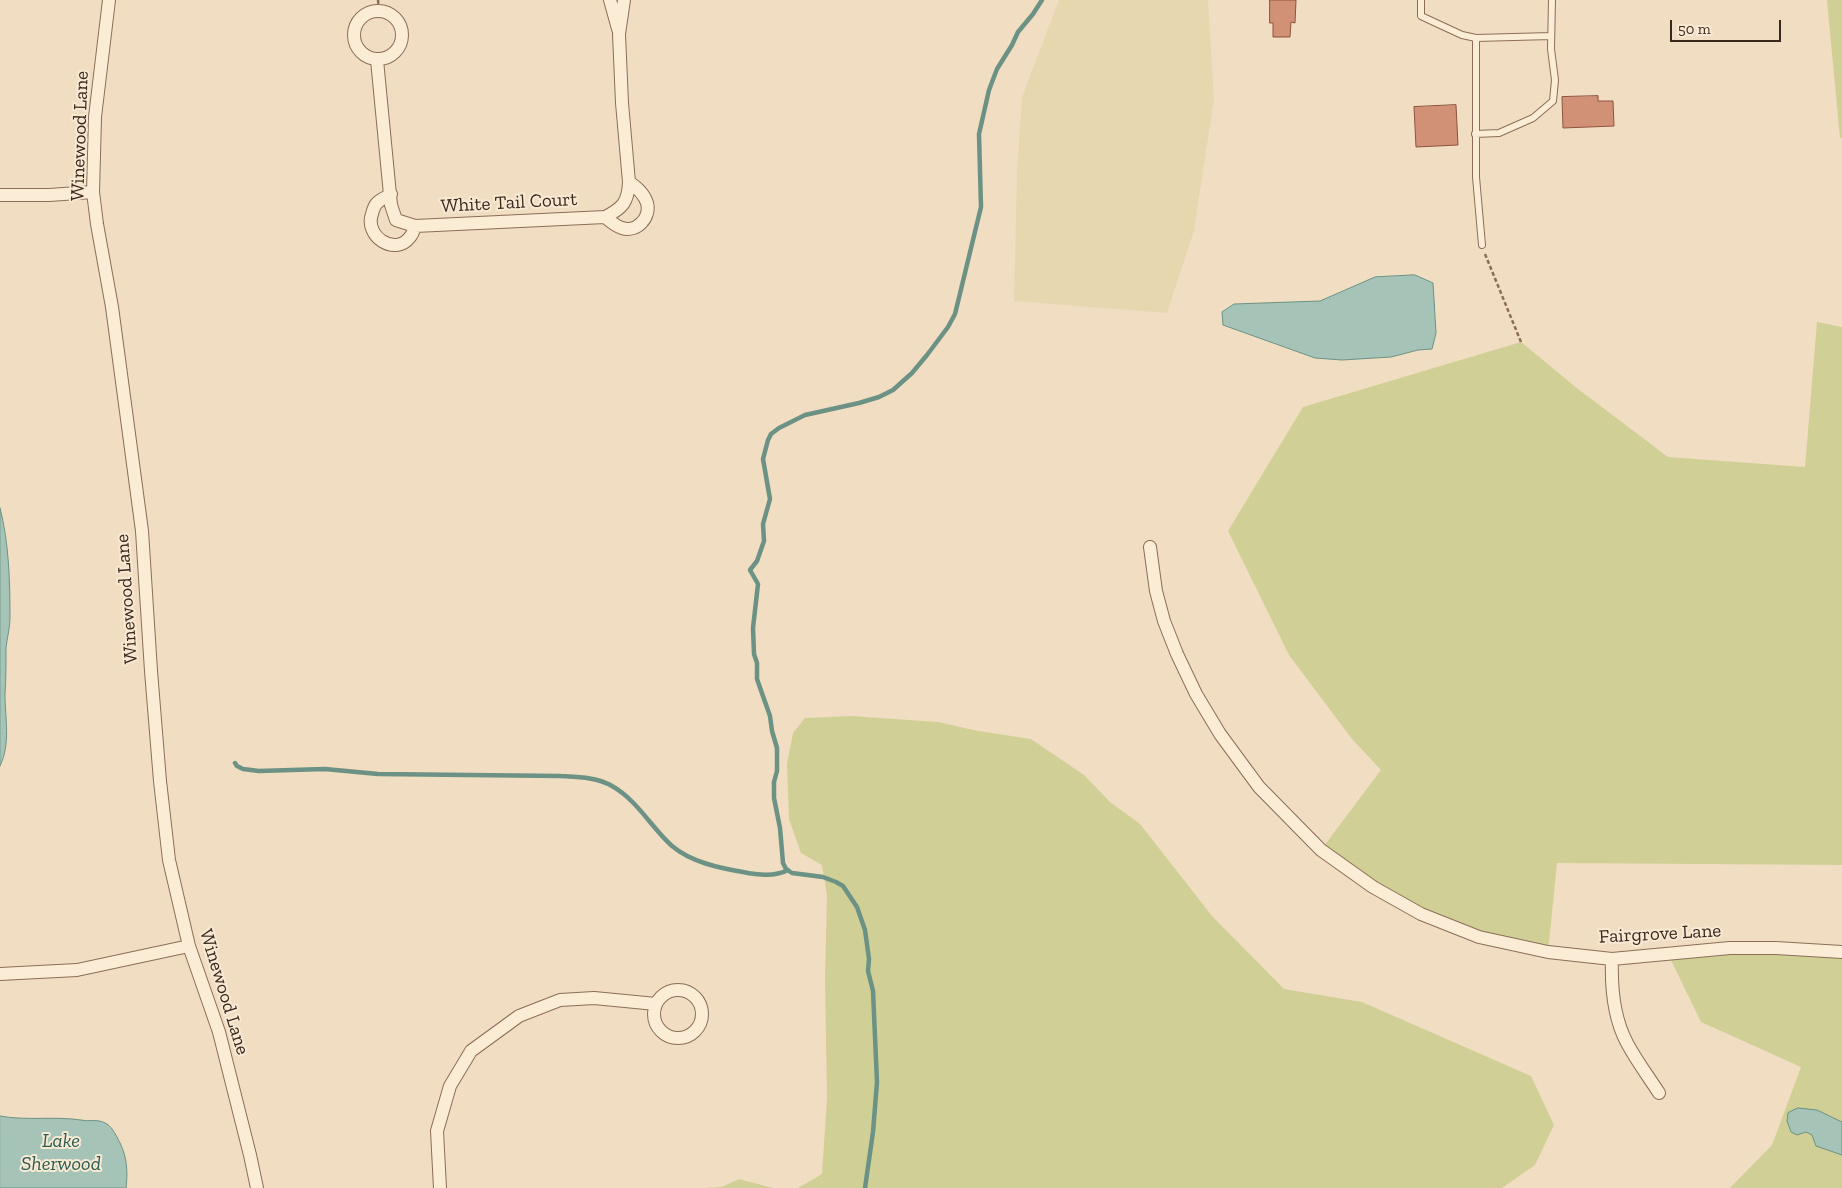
<!DOCTYPE html>
<html>
<head>
<meta charset="utf-8">
<style>
	body { margin:0 }
	#map { position:relative; width:1842px; height:1188px; overflow:hidden; background:#f1ddc2; font-family:"Zilla Slab",serif }
	canvas { display:block }
	.scale { position:absolute; left:1670px; top:20px; width:111px; height:22px; box-sizing:border-box; border:2px solid #3b281d; border-top:0; padding-left:6px; font-size:15px; line-height:18px; white-space:nowrap; color:#3b281d; -webkit-text-stroke:4px #f8e9d3; paint-order:stroke }
</style>
</head>
<body>
<div id="map">
<canvas width="1842" height="1188"></canvas>
<div class="scale">50 m</div>
</div>
<script>
const g = document.querySelector('canvas').getContext('2d');
g.lineJoin = 'round';
function fillPath(path, color) { g.fillStyle = color; g.fill(path, 'evenodd'); }
function strokePath(path, color, width, dash) { g.strokeStyle = color; g.lineWidth = width; g.lineCap = dash ? 'butt' : 'round'; g.setLineDash(dash || []); g.stroke(path); }
function label(font, color, halo, rows, align = 'center') {
  g.font = font + ' "Zilla Slab",serif'; g.lineWidth = 4; g.setLineDash([]); g.textBaseline = 'middle'; g.strokeStyle = halo; g.fillStyle = color; for (const [text, x, y, turn = 0] of rows) {
    g.save(); g.translate(x, y); g.rotate((+turn || 0) * Math.PI / 180); g.textAlign = isNaN(turn) ? turn : align; if (halo) g.strokeText(text, 0, 0); g.fillText(text, 0, 0); g.restore();
  }
}
fillPath(new Path2D(`
	M1059,0h149l6,99 -20,132 -27,82 -153,-12 3,-129 5,-75z`), '#e7d7af');
fillPath(new Path2D(`
	M1827,0h15v138h-2z
	M1817,322l25,5v538l-285,-2 -9,89 -127,-38 -100,-64 60,-80 -29,-31 -63,-84 -61,-124 75,-124 218,-65 57,47 90,68 137,10z
	M851,716l87,6 40,9 53,8 53,36 26,27 30,22 72,92 72,73 78,13 169,74 23,49 -19,40 -33,23h-704l24,-14 5,-76 -2,-118 2,-85 -5,-30 -21,-12 -12,-34 -2,-55 6,-31 12,-15z
	M1842,952v236h-112l42,-43 29,-78 -100,-45 -33,-68z
	M739,1179l34,9h-69l18,-1z`), '#d0d096');
const water = new Path2D(`
	M1415,275l18,8 3,50 -4,16 -14,1 -27,7 -49,3 -27,-2 -92,-33 -1,-13 12,-8 86,-3 55,-24z
	M0,508c9,35 10,73 10,110 0,10 -3,20 -4,30 0,16 0,31 -1,46 0,25 6,49 -5,72z
	M1798,1108l19,2 25,12v33l-26,-9 -4,-11 -6,-3 -9,3 -6,-3 -4,-11 1,-8z
	M0,1116c27,5 54,0 81,4 9,2 16,-2 26,4 6,4 10,13 13,19 7,14 8,29 6,45h-126z`);
fillPath(water, '#a5c3b7');
strokePath(water, '#6b9284', 1);
strokePath(new Path2D(`
	M235,763l2,3 6,3 16,2 66,-2 53,5 182,2c18,1 37,1 52,10 25,14 39,41 60,60 19,16 47,22 71,26 14,3 32,5 45,-2
	M865,1188l8,-56 4,-50 -4,-91 -5,-20 1,-12 -4,-29 -8,-23 -14,-21 -7,-4 -13,-5 -31,-4 -6,-4 -3,-6 -3,-35 -6,-30v-16l3,-11v-23l-5,-17 -2,-15 -13,-37v-16l-3,-9 -1,-26 5,-44 -8,-14 7,-9 7,-20 -1,-17 7,-25 -7,-40 5,-19 3,-6 8,-6 26,-13 54,-12 20,-6 14,-7 19,-17 15,-18 21,-28 7,-13 26,-107 -2,-73 10,-44 8,-21 15,-24 6,-13 15,-18 9,-14`), '#6b9284', 4.5);
const building = new Path2D(`
	M1270,0h26l-1,23 -4,-1 -1,15h-17v-14h-3z
	M1598,96v5h15l1,25 -51,2 -1,-31z
	M1456,105l2,40 -42,2 -2,-40z`);
fillPath(building, '#d19176');
strokePath(building, '#8d533c', 1);
const lane = new Path2D(`
	M1421,0v16l41,19 14,3 75,-2
	M1476,38v139l6,68
	M1475,134l24,-1 34,-15 20,-17 2,-21 -4,-31 1,-49`);
const street = new Path2D(`
	M109,0l-14,117 -2,75 4,32 15,83 30,224 9,140 9,110 9,79 20,86 30,86 31,123 7,33
	M610,0l8,29
	M354 35a24 24 0 1 1 48 0a24 24 0 1 1-48 0Z
	M377,60l14,145 5,15 19,6 190,-9c18,-9 23,-15 24,-35l-7,-79 -3,-69 5,-34
	M391,194c-4,3 -10,5 -14,9 -2,2 -4,7 -5,11 -8,22 23,43 38,23 3,-3 4,-8 5,-11
	M0,195h49l44,-3
	M605,217c5,4 10,9 17,11 15,5 29,-11 25,-25 -3,-10 -11,-16 -18,-21
	M1150,547l6,44 8,30 13,33 19,40 24,40 39,53 62,63 52,37 48,27 58,23 69,15 64,7 118,-11h46l66,4
	M1612,959c-1,28 1,58 15,84 9,17 21,33 32,50
	M0,974l77,-4 112,-24
	M654 1014a24 24 0 1 1 48 0a24 24 0 1 1-48 0Z
	M440,1188l-3,-57 13,-45 21,-35 48,-35 41,-16 34,-2 62,6`);
strokePath(lane, '#8c6e58', 8);
strokePath(street, '#8c6e58', 14);
strokePath(new Path2D(`
	M378,0l1,11
	M1485,254l36,88`), '#8c6e58', 2.5, [4, 2.5]);
strokePath(lane, '#fbecd6', 6);
strokePath(street, '#fbecd6', 12);
label('19px', '#3b281d', '#f8e9d3', [
	["Winewood Lane",80,136,-88],
	["White Tail Court",509,203,-3],
	["Winewood Lane",127,599,-94],
	["Fairgrove Lane",1660,934,-3],
	["Winewood Lane",224,992,73]
]);
label('italic 20px', '#2b5c53', '#f8e9d3', [
	["Lake",61,1141],
	["Sherwood",61,1164]
]);
</script>
</body>
</html>
